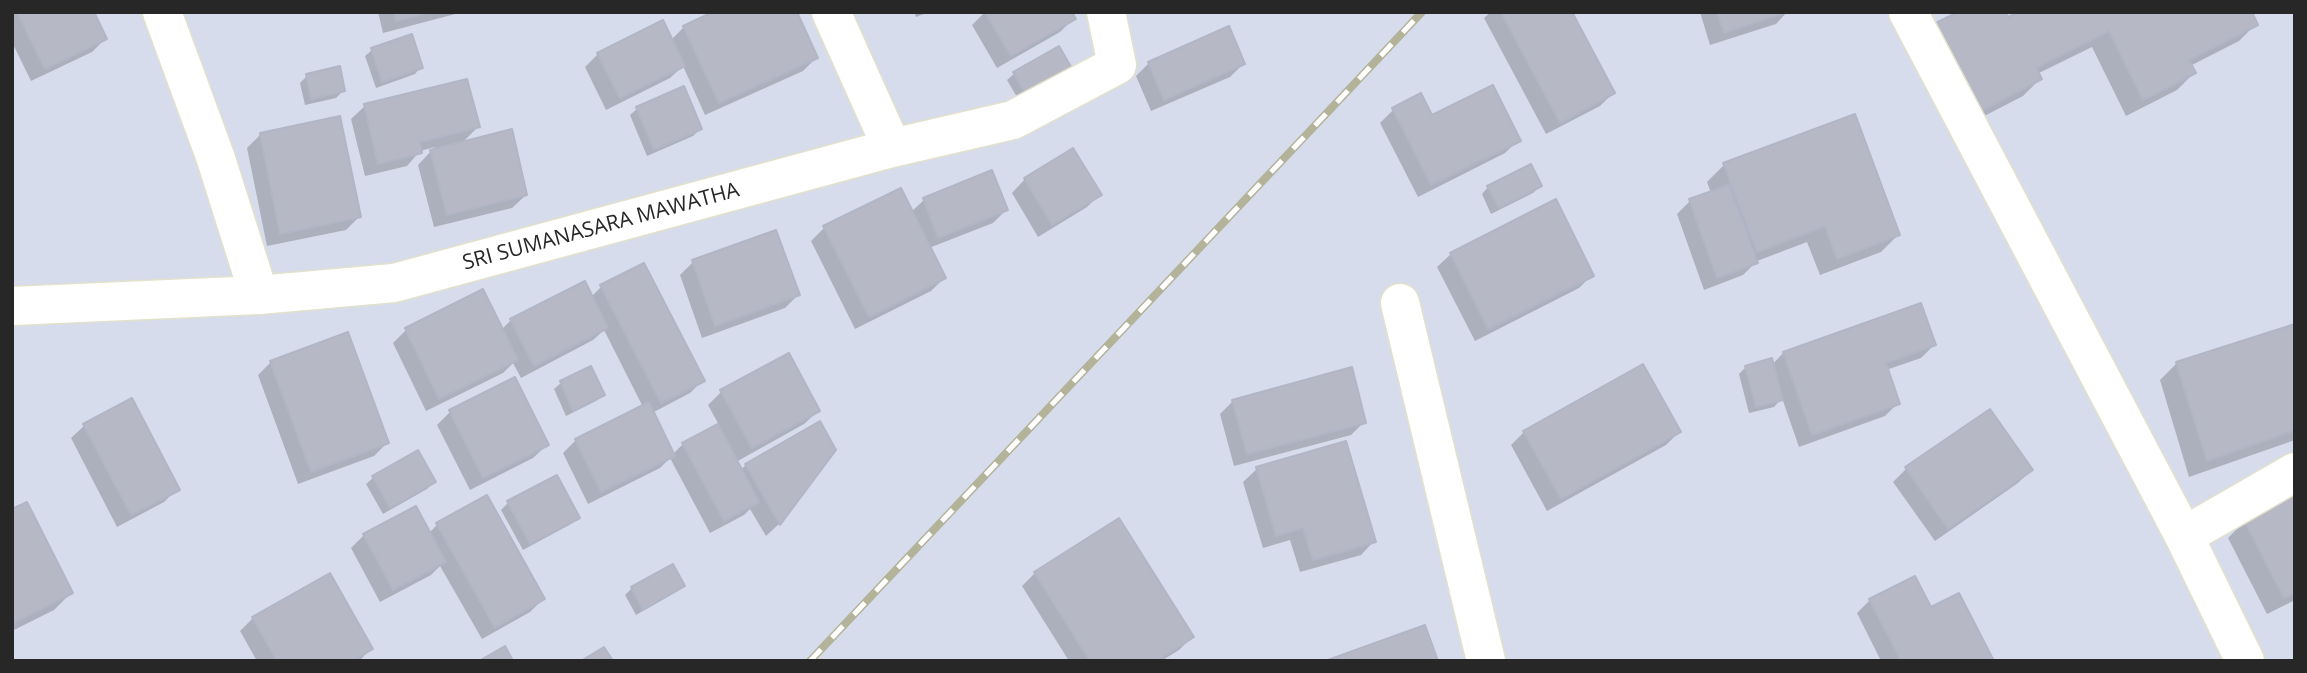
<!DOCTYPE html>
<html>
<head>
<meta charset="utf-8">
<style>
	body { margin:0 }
	#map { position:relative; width:2307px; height:673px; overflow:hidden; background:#d6dceb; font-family:"Open Sans",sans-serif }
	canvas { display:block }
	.frame { position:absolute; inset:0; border:14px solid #272727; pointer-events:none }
</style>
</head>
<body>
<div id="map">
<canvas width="2307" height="673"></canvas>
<div class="frame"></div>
</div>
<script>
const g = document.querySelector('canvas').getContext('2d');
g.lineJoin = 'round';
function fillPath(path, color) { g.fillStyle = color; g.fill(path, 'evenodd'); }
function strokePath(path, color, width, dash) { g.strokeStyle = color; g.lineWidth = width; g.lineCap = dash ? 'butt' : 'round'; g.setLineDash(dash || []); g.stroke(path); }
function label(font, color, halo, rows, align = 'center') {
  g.font = font + ' "Open Sans",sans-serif'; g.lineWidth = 5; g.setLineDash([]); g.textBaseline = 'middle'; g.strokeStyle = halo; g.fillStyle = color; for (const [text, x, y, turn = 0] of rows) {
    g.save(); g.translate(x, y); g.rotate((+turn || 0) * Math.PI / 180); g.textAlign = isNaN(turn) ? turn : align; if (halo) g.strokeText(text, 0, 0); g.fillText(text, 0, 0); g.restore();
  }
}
fillPath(new Path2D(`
	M12,12h80l13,27 -13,13 -61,29 -19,-39z
	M378,12h85l-80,21z
	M914,12h15l-13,5z
	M985,12h85l3,7 -13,13 -63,36 -25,-43z
	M1491,12h80l42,81 -13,13 -54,28 -62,-116z
	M1700,12h87l-11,12 -66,21z
	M2014,12h236l6,12 -17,17 -49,25 4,7 -17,17 -51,26 -34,-69 -55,27 3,5 -17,17 -60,31 -43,-85 17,-17 70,-5 9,-4z
	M684,27l132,31 -13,13 -98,44 -22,-49 -13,12 -64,32 -21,-43 13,-13 73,-14z
	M1059,48l-38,56 -14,-24 7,-6z
	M372,50l49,17 -6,7 -39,14 -11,-32z
	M1149,63l94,1 -13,13 -79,34 -15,-35z
	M307,76l36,15 -7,7 -31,7 -5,-22z
	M1420,96l11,22 87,22 -13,13 -87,44 -38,-74 13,-13z
	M365,106l113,21 -17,17 65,51 -14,13 -78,19 -16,-62 17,-18 -15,4 -13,15 -42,10 -14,-57z
	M637,109l63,20 -7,7 -46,20 -17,-41z
	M261,134l98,83 -13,13 -79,16 -20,-98z
	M1073,150l27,44 -13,13 -49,30 -26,-44 13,-14z
	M1724,165l174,70 -17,17 -61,23 -13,-33 -50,19 -14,14 -39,15 -27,-76 13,-13 21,-8 -4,-11z
	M1540,186l-7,7 -42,21 -9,-20 6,-7z
	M924,200l82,10 -13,13 -64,25 15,30 -13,13 -76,38 -44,-88 13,-13 87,-16z
	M1555,201l37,74 -13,13 -104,53 -38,-74 14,-13z
	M693,262l105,33 -13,13 -83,30 -22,-63z
	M601,287l102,93 -13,13 -38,20 21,41 10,-10 36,-19 -11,-20 13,-13 67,-37 30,56 -14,13 -68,38 4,8 6,-5 88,-15 -55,74 -13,12 -16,-27 -6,6 -34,18 -40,-75 -10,10 -72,36 -25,-51 13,-13 67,-33 -39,-77 -11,10 -72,38 -8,-15 -10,10 -77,38 -33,-68 13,-13 76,-38 19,38 10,-10 80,-23z
	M2295,326v114l-106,37 -29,-97 17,-17z
	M1934,345l-13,13 -35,12 12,33 -13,13 -86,31 -17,-49 -8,9 -25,6 -10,-39 7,-7 26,-2 11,-12z
	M271,362l116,81 -13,13 -76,28 -40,-109z
	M590,369l13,26 -7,6 -30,15 -12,-27 7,-6z
	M1233,401l131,21 -13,13 -117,31 -14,-52z
	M1990,411l41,59 -13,13 -83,58 -42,-59 13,-13z
	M450,412l97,33 -14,13 -63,32 -33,-65z
	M85,425l92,64 -13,13 -47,25 -46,-89z
	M1524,432h155l-13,13 -119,66 -36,-66z
	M417,452l17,30 -7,7 -44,25 -17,-30 7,-6z
	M1257,469l117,72 -13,14 -61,17 -10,-32 -27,8 -20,-66z
	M2295,496v104l-28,14 -39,-76 17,-17z
	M508,503l70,15 -7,6 -48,26 -22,-40z
	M12,511l59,82 -17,17 -42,21z
	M438,524l105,75 -13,13 -48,27 -42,-73 -9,9 -51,27 -29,-54 13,-13 65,-2z
	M1035,573l157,64 -13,13 -18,11h-92l-47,-75z
	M683,585l-7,7 -40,23 -11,-20 7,-7z
	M1870,600l60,10 62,51h-111l-24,-48z
	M253,618l118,31 -12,12h-102l-17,-30z`), '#0003');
const building = new Path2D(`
	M17,12h77l13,27 -62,30z
	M394,12h37l-35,9z
	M713,12h84l21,46 -99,45 -36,-77z
	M985,12h87l4,7 -65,37z
	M1501,12h71l43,81 -55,30z
	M1717,12h70l-63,21z
	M1958,12h47l3,5 11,-5h233l6,13 -69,35 7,13 -53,27 -34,-69 -73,37 6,11 -61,32 -45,-88z
	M663,20l22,46 -65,32 -23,-45z
	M1229,26l16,38 -81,36 -16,-38z
	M412,34l11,34 -41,14 -11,-34z
	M1059,46l15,26 -46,27 -15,-27z
	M340,66l5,25 -34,8 -5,-25z
	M467,79l13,48 -60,15 2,11 -44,11 -14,-60z
	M1493,85l28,56 -90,44 -39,-77 29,-15 11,22z
	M684,86l18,43 -48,21 -18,-43z
	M1855,114l45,121 -63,24 -12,-33 -68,26 -34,-89z
	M340,116l21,101 -81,17 -20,-101z
	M512,129l15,66 -80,20 -17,-65z
	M1073,148l29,47 -50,30 -28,-47z
	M1531,164l11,22 -43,22 -12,-22z
	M992,170l16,40 -70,28 -15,-40z
	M1729,185l29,78 -41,15 -28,-79z
	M901,188l45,90 -77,39 -46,-91z
	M1556,199l38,77 -106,53 -38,-76z
	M776,230l24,65 -85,31 -23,-66z
	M644,263l61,118 -44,22 -61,-118z
	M585,281l23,47 -74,38 -24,-47z
	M483,289l35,71 -79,39 -34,-71z
	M1921,303l15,42 -50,18 14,41 -88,31 -29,-83z
	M2295,324v106l-88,31 -31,-99z
	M348,332l41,111 -78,29 -41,-111z
	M789,353l31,58 -68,37 -32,-58z
	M1772,358l11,42 -27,7 -11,-41z
	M1643,364l38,68 -120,67 -38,-68z
	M591,366l14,29 -32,16 -13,-30z
	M1352,367l14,56 -119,31 -15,-54z
	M515,377l34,68 -66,33 -34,-68z
	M132,398l48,92 -49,25 -48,-91z
	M649,402l26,54 -74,36 -26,-53z
	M1990,409l43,61 -85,59 -43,-62z
	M820,421l16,29 -56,75 -35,-61z
	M718,424l41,78 -35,19 -42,-78z
	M1346,441l30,101 -63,18 -10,-32 -27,8 -20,-69z
	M418,450l18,32 -46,26 -18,-32z
	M557,475l23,43 -50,26 -23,-43z
	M2295,494v99l-11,5 -40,-78z
	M487,495l58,104 -50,29 -59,-105z
	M27,502l46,91 -61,31v-115z
	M416,506l30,56 -53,28 -30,-56z
	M1119,518l75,119 -37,24h-67l-56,-89z
	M673,564l12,22 -42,24 -12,-23z
	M330,573l43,76 -21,12h-75l-25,-44z
	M1915,576l16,31 28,-14 35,68h-93l-32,-62z
	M1425,625l13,36h-113z
	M505,646l8,15h-34z
	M604,647l9,14h-32z`);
fillPath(building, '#b6b9c5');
strokePath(building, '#b1b5c6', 2);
const minor = new Path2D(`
	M162,12l54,147 43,136
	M831,12l61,136
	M1908,12l276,524 61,125
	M1400,303l86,358
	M12,306l247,-11 135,-12 498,-135 121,-28 104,-55 -11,-53
	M2184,536l111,-64`);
strokePath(minor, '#e2e1cc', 41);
strokePath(minor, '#fff', 38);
const rail = new Path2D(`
	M810,661l612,-649`);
strokePath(rail, '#b3b399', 8);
strokePath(rail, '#fff', 5, [16]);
label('21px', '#272727', '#fff', [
	["SRI SUMANASARA MAWATHA",601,227,-15]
]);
</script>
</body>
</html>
